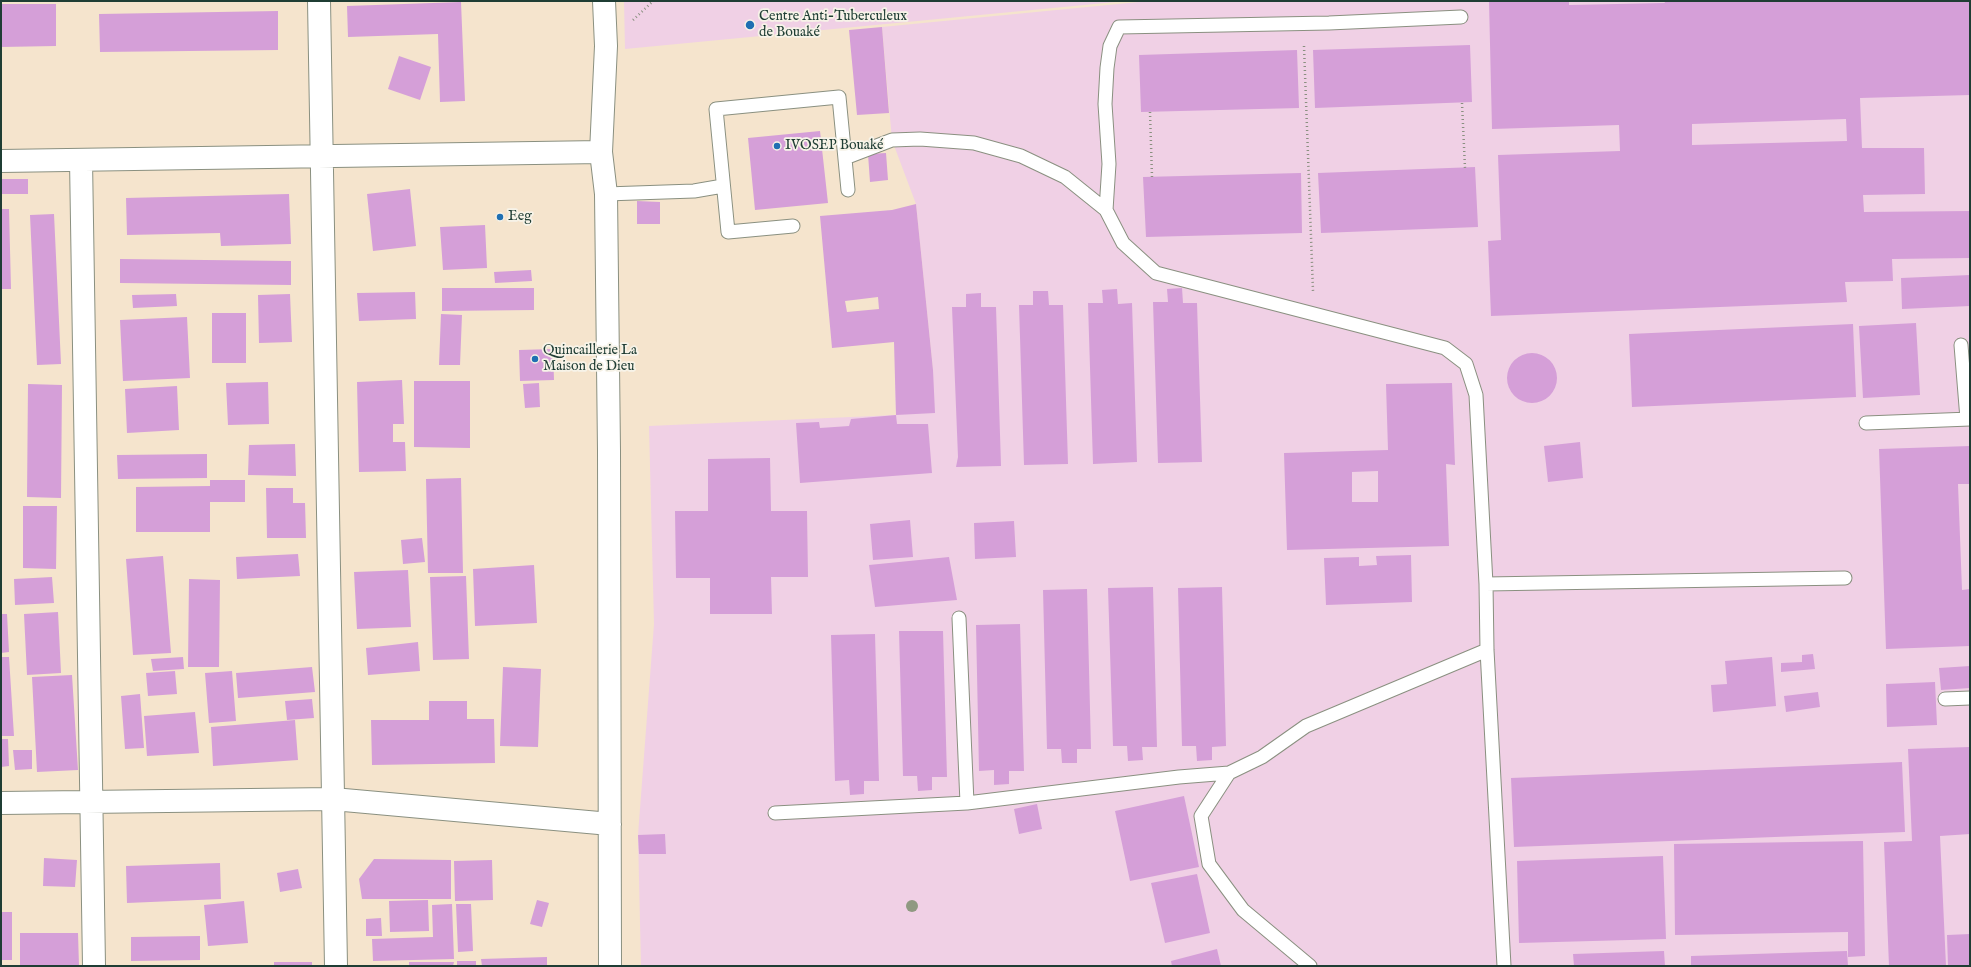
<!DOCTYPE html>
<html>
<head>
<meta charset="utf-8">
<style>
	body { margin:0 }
	#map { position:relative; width:1971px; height:967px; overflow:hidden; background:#f5e4cd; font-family:"IM FELL English",serif }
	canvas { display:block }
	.frame { position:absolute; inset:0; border:2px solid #1f3d34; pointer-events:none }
</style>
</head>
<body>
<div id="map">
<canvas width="1971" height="967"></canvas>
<div class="frame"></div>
</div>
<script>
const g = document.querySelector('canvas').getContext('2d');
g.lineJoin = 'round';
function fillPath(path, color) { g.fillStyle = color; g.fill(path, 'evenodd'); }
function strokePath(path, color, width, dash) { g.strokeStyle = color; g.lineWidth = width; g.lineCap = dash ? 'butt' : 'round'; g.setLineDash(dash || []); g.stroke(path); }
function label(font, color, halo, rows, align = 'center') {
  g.font = font + ' "IM FELL English",serif'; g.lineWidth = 3.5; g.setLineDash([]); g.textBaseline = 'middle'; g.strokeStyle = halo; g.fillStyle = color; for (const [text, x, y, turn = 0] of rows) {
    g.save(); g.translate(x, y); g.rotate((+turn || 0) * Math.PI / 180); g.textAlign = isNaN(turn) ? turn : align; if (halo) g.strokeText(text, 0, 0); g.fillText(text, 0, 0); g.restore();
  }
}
fillPath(new Path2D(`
	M624,1h502l-501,48z
	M1149,1h821v965h-1329l-3,-131 16,-211 -5,-198 247,-11 -1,-44 38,-1 -17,-166 -24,-64 -10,-113z`), '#f0d0e5');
fillPath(new Path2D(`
	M1489,1h80v4l96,-2 -1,-2h306v94l-110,3 2,50h62l1,46 -62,1 1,17 106,-1v47l-78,1 1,22 -48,1 2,20 -356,14 -3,-75 13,-1 -3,-85 122,-4 -1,-26 -127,4zM1846,119l1,22 -155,4v-21z
	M461,2l4,99 -25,1 -2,-68 -90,3 -1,-31z
	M1,4h55v42l-55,1z
	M278,11v39l-178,2 -1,-38z
	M882,27l7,86 -32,2 -8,-85z
	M1470,45l2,57 -157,6 -2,-58z
	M1297,50l2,58 -158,4 -2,-57z
	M399,56l32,11 -11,33 -32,-11z
	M820,131l8,72 -73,7 -7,-72z
	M886,153l2,27 -18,2 -2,-28z
	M1475,167l3,60 -157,6 -3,-60z
	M1301,173l1,60 -156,4 -3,-60z
	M1,179h27v15h-27z
	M410,189l6,57 -43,5 -6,-57z
	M289,194l2,50 -70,2 -1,-13 -93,2 -1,-37z
	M637,201l23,1v22h-23z
	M916,204l17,166 2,43 -39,2 -2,-73 -62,6 -12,-132 72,-6zM878,297l1,12 -32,3 -2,-11z
	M1,209h8l2,80h-10z
	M54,214l7,150 -24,1 -7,-150z
	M485,225l2,43 -44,2 -3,-43z
	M120,259l171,2v24l-171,-2z
	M531,270l1,11 -37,2 -1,-11z
	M1970,275v31l-68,3 -1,-31z
	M442,288h92v22l-92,1z
	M1182,288l1,15h14l5,159 -44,1 -5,-161h15l-1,-13z
	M1117,289l1,15 14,-1 5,159 -44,2 -5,-161h15l-1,-13z
	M1033,291h15l1,14h14l5,159 -44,1 -5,-160h14z
	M415,292l1,27 -57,2 -2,-28z
	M981,293v14h15l5,159 -45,1 2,-10 -6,-150h14v-13z
	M176,294l1,12 -44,2 -1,-13z
	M290,294l2,48 -33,1 -1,-48z
	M212,313h34v50h-34z
	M441,314l21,1 -2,50h-21z
	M187,317l3,61 -67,3 -3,-61z
	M1916,323l4,72 -57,3 -4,-72z
	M1853,324l3,73 -224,10 -3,-73z
	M553,349l1,31 -34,1 -1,-31z
	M1507 378a25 25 0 1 1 50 0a25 25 0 1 1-50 0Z
	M402,380l2,44h-11v18h12l1,29 -47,1 -2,-90z
	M414,381h56v67l-56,-1z
	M268,382l1,42 -41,1 -2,-42z
	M539,383l1,24 -15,1 -2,-24z
	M1452,383l3,82 -9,-1 3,82 -162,4 -3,-97 104,-3 -2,-66zM1378,471v31h-26v-30z
	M28,384l34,1 -1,113 -34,-1z
	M177,386l2,44 -52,3 -2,-44z
	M896,415l1,9h31l4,49 -132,10 -4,-60 23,-1 1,6 29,-2 2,-7z
	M1580,442l3,36 -35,4 -4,-36z
	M295,444l1,32 -48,-1 1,-30z
	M1970,446v38h-12l4,106 8,-1v57l-84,3 -7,-200z
	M207,454v24l-89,1 -1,-24z
	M770,458l1,53h36l1,66h-37l1,37h-62v-36h-34l-1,-67h33v-52z
	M461,478l2,95h-35l-2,-94z
	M210,480h35v22h-35v30h-74v-45l74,-1z
	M266,488h27v15h12l1,35h-39z
	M23,506h34l-1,63 -33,-1z
	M910,520l3,37 -40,3 -3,-36z
	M1014,521l2,36 -41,2 -1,-36z
	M422,538l3,24 -22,2 -2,-24z
	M298,554l2,22 -63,3 -1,-22z
	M1411,555l1,47 -86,3 -2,-47 35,-1v9l18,-1 -1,-9z
	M163,556l8,97 -38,2 -7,-96z
	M949,557l8,43 -82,7 -6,-42z
	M534,565l3,58 -62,3 -2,-57z
	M408,570l3,57 -54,2 -3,-57z
	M466,576l3,83 -36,1 -3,-83z
	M52,577l2,26 -39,2 -1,-26z
	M189,579l31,1 -1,87h-31z
	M1153,587l4,160h-15l1,13 -15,1 -1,-15h-14l-5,-158z
	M1222,587l4,159 -14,1v13l-15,1 -1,-15h-14l-4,-158z
	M1087,589l4,160h-14v14h-15l-1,-14h-14l-4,-159z
	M58,612l3,61 -34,2 -3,-61z
	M1,614h6l2,38 -8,1z
	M1020,624l4,147h-15v13l-15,1v-15l-15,1 -3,-146z
	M899,631h44l4,146h-15v13l-14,1 -1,-15h-14z
	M875,634l4,147h-15v13l-14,1 -1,-15 -14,1 -4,-146z
	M418,642l2,29 -52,4 -2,-27z
	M1813,654l2,15 -34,3v-9l21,-1v-7z
	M1,657h8l5,79h-13z
	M183,657l1,12 -31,2 -2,-12z
	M1772,657l4,49 -63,6 -2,-27 16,-1 -2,-23z
	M1970,666v22l-29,2 -2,-22z
	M312,667l3,25 -77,6 -2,-25z
	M503,667l38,2 -3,78 -38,-1z
	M175,671l2,23 -29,2 -2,-23z
	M232,671l4,50 -27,2 -4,-50z
	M72,675l6,95 -41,2 -5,-95z
	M1935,682l2,43 -50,2 -1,-43z
	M1818,692l2,15 -34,5 -2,-16z
	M140,694l4,54 -19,1 -4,-53z
	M312,699l2,19 -27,2 -2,-19z
	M429,701h38v18h27l1,44 -123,2 -1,-45h58z
	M195,712l4,41 -52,3 -3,-40z
	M295,720l3,40 -85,6 -2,-39z
	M1,739h7l1,27 -8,1z
	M1970,747v87l-30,2 6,130h-57l-5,-124 28,-1 -4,-92z
	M13,750h19v19l-17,1z
	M1902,762l3,70 -391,15 -3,-69z
	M1184,796l15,71 -69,14 -15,-70z
	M1037,804l5,25 -23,5 -5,-25z
	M665,834l1,20h-27l-1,-19z
	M1863,841l2,115 -17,1v-25l-173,3 -1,-91z
	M1663,856l3,83 -147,4 -2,-82z
	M44,858l33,2 -2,27 -32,-1z
	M374,859l77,1v39h-89l-3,-20z
	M492,860l1,40 -38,1 -1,-40z
	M220,863l1,36 -94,4 -1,-37z
	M298,869l4,19 -22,4 -3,-19z
	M1197,874l13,59 -45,10 -14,-60z
	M428,900l1,31 -39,1 -1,-31z
	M537,900l12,3 -7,24 -12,-3z
	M244,901l4,42 -40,3 -4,-41z
	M452,904l2,55 -81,2 -1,-22 61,-2 -1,-32z
	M456,904h15l2,47 -15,1z
	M1,912h11v48h-11z
	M381,918l1,18h-16v-17z
	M20,933h58l1,33h-59z
	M1970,934v32h-22l-1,-31z
	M200,936v24l-69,1v-24z
	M1217,949l4,17h-49l-1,-5z
	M1664,951l1,15h-91l-1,-12z
	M1847,951l1,15h-157v-10z
	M547,957v9h-65l-1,-7z
	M457,961h19v5h-19z
	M274,962h38v4h-38z
	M409,962h45l-1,4h-44z`), '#d59fd8');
const service = new Path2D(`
	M1461,17l-132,6 -210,4 -9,19 -3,22 -2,36 4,60 -3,46 17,33 33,30 289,75 21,16 10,31 10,189 1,66 17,316
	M845,158l47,-18 28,-1 54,4 47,13 44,21 41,33
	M606,194l88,-3 29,-5
	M793,226l-65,6 -12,-123 123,-12 9,93
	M1961,345l6,74
	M1866,423l104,-4
	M1486,584l359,-6
	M959,618l8,185
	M1945,699l25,-1
	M775,813l192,-10 212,-26 50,-4
	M1310,966l-67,-56 -34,-46 -8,-48 28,-43 33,-16 44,-31 181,-76`);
const minor = new Path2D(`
	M319,1l17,965
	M604,1l2,45 -5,106 5,42 3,257 1,515
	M81,160l13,806
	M1,161l600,-9
	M1,803l332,-4 277,25`);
strokePath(service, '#8a9080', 15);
strokePath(minor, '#8a9080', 24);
strokePath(new Path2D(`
	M633,20l20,-19
	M1304,46l9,245
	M1462,103l3,65
	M1150,112l2,65`), '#8a9080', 2.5, [1, 3]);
strokePath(service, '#fff', 13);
strokePath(minor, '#fff', 22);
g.fillStyle = '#8f9981';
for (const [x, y] of [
	[912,906]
]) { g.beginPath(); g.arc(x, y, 6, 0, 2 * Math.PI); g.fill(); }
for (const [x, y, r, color] of [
	[750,25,5,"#1f6fb2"],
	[777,146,4,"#1f6fb2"],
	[500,217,4,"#1f6fb2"],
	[535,359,4,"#1f6fb2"]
]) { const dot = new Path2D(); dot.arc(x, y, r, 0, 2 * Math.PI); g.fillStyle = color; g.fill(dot); strokePath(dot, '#f7f3e8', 1.5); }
label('14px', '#1f3d34', '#f7f3e8', [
	["Centre Anti-Tuberculeux",759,17],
	["de Bouaké",759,33],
	["IVOSEP Bouaké",785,146],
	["Eeg",508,217],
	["Quincaillerie La",543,351],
	["Maison de Dieu",543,367]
], 'left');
</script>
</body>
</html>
